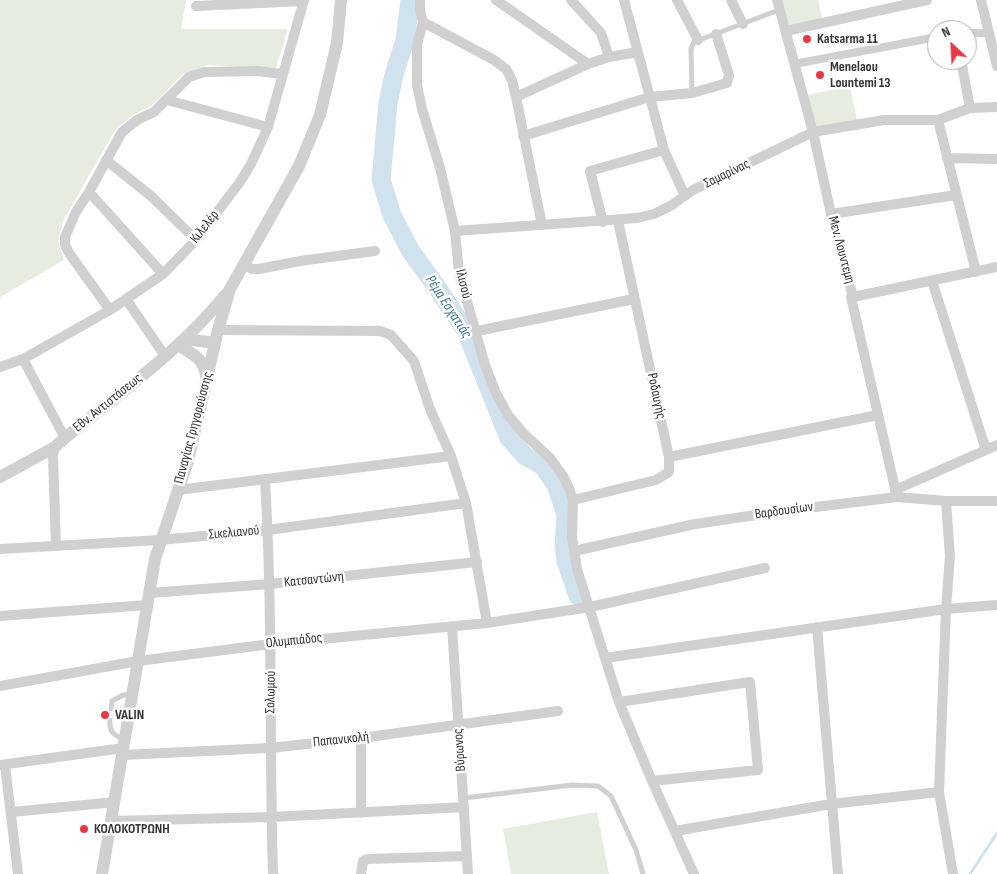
<!DOCTYPE html>
<html>
<head>
<meta charset="utf-8">
<style>
	body { margin:0 }
	#map { position:relative; width:997px; height:874px; overflow:hidden; background:#fff; font-family:"Sofia Sans Condensed",sans-serif }
	canvas { display:block }
	.north { position:absolute; left:927px; top:20px; width:50px; height:50px; box-sizing:border-box; background:#fff; border:1px solid #adadad; border-radius:50%; rotate:335deg; font-size:14px; font-weight:700; line-height:20px; text-align:center; color:#333 }
	.north::after { content:''; display:block; margin:auto; width:18px; height:22px; background:#e63946; clip-path:polygon(50% 0,100% 100%,50% 72%,0 100%) }
</style>
</head>
<body>
<div id="map">
<canvas width="997" height="874"></canvas>
<div class="north">N</div>
</div>
<script>
const g = document.querySelector('canvas').getContext('2d');
g.lineJoin = 'round';
function fillPath(path, color) { g.fillStyle = color; g.fill(path, 'evenodd'); }
function strokePath(path, color, width, dash) { g.strokeStyle = color; g.lineWidth = width; g.lineCap = dash ? 'butt' : 'round'; g.setLineDash(dash || []); g.stroke(path); }
function label(font, color, halo, rows, align = 'center') {
  g.font = font + ' "Sofia Sans Condensed",sans-serif'; g.lineWidth = 5; g.setLineDash([]); g.textBaseline = 'middle'; g.strokeStyle = halo; g.fillStyle = color; for (const [text, x, y, turn = 0] of rows) {
    g.save(); g.translate(x, y); g.rotate((+turn || 0) * Math.PI / 180); g.textAlign = isNaN(turn) ? turn : align; if (halo) g.strokeText(text, 0, 0); g.fillText(text, 0, 0); g.restore();
  }
}
fillPath(new Path2D(`
	M0,0h186l-5,29h107l-12,39 -69,-3 -24,9 -29,30 -21,11 -18,15 -52,91 -5,20 6,19 -64,37z
	M782,0h36l4,19 -33,8z
	M850,86l7,34 -42,9 -8,-34z
	M597,812l12,62h-98l-8,-45z`), '#e6ecdf');
strokePath(new Path2D(`
	M970,874l27,-41`), '#cfe2ee', 3);
strokePath(new Path2D(`
	M410,0l-5,40 -11,35 -6,28 -7,77 11,35 18,35 26,36 30,45 43,107 16,18 18,10 13,19 10,29 -2,32 2,15 12,35`), '#cfe2ee', 19);
strokePath(new Path2D(`
	M692,93l-1,-44 3,-7 85,-32
	M111,709l1,-8 11,-6h9
	M110,720c-1,11 3,15 13,19
	M464,798l108,-13 26,1 13,10 25,54 7,24`), '#d0d0d0', 5);
strokePath(new Path2D(`
	M967,33h22
	M794,64l143,-27`), '#d0d0d0', 8);
strokePath(new Path2D(`
	M420,0v10l3,12
	M496,0l92,64
	M571,0l30,33 8,24
	M624,0l40,150 21,46
	M677,0l21,40
	M731,0l12,24
	M777,0l36,132 18,82 22,83h-2l46,200
	M981,0l16,66
	M196,6l108,-5
	M423,22l-6,23v40l5,24 18,59 15,63 4,42 26,92 11,28 12,22 15,18 27,25 13,18 6,12 4,12 -1,38 5,31 28,89 14,44 33,79 42,93
	M423,22l71,38 12,9 6,11 4,17 26,128
	M786,31l141,-31
	M961,60l9,48
	M516,97l72,-33 21,-7 29,-5
	M167,100l101,27
	M938,120l38,152
	M523,136l127,-39 42,-4 35,-10 2,-8 -13,-41
	M947,158l50,1
	M106,160l45,36 45,44
	M89,192l74,82
	M831,214l125,-19
	M603,222l-13,-51 74,-21
	M455,231l182,-13 17,-4 18,-9 21,-15 120,-58 71,-12h54l32,-12 27,-1
	M244,264l8,5h7l41,-8 75,-10
	M932,281l54,169
	M853,297l144,-30
	M126,299l39,57
	M110,310l-41,-57 -4,-8v-8l11,-25 13,-20 33,-60 15,-12 17,-8 35,-35 15,-5 54,-1 24,3
	M218,330l162,1 11,4 23,26 16,48 21,47 15,47 21,120
	M477,331l157,-32
	M23,359l42,79
	M0,367l23,-8 87,-49 53,-36 33,-34 44,-58 11,-18 17,-37 36,-127
	M55,447l-2,9 3,90
	M669,457l209,-42
	M265,480c8,131 4,263 8,394
	M178,490l273,-34
	M895,490l102,-45
	M573,500l83,-20 13,-8v-15l-51,-236
	M946,501l4,55 -4,53 -7,183 14,82
	M0,549l160,-9 108,-10 198,-27
	M574,551l121,-27 88,-13 114,-14 49,4h51
	M149,593l121,-9 207,-22
	M0,616l147,-11
	M452,626l16,248
	M817,627l21,247
	M605,658l341,-49 51,-4
	M0,686l138,-25 133,-17 216,-21 103,-16 175,-39
	M619,702l131,-20 8,88 -106,11
	M361,738v75
	M122,755l148,-7 91,-10 197,-27
	M0,765l123,-17
	M5,765l13,109
	M12,812l103,-10
	M112,821l160,-4 192,-10
	M675,831l156,-27 108,-12
	M361,874l2,-13 5,-2 99,-3`), '#d0d0d0', 10);
strokePath(new Path2D(`
	M185,339l30,4
	M178,345c14,9 26,13 28,31
	M0,477l55,-30 10,-9c55,-45 116,-88 161,-144
	M102,874l53,-315 33,-98 30,-131 12,-41 69,-123 21,-51 17,-72 4,-43`), '#d0d0d0', 12);
for (const [x, y, r, color] of [
	[807,39,5,"#e63946"],
	[820,75,5,"#e63946"],
	[105,715,5,"#e63946"],
	[84,829,5,"#e63946"]
]) { const dot = new Path2D(); dot.arc(x, y, r, 0, 2 * Math.PI); g.fillStyle = color; g.fill(dot); strokePath(dot, '#fff', 2); }
label('bold 14px', '#333', '#fff', [
	["Katsarma 11",817,39],
	["Menelaou",830,67],
	["Lountemi 13",830,83],
	["VALIN",115,715],
	["ΚΟΛΟΚΟΤΡΩΝΗ",94,829]
], 'left');
label('14px', '#333', '#fff', [
	["Σαμαρίνας",727,174,-26],
	["Κιλελέρ",205,227,-52],
	["Μεν. Λουντεμη",841,250,75],
	["Ιλισού",463,284,76],
	["Ροδαυγής",656,396,78],
	["Εθν. Αντιστάσεως",108,403,-39],
	["Παναγίας Γρηγορούσσης",194,428,-75],
	["Βαρδουσίων",784,511,-8],
	["Σικελιανού",234,533,-5],
	["Κατσαντώνη",314,580,-6],
	["Ολυμπιάδος",294,641,-6],
	["Σολωμού",271,692,-89],
	["Παπανικολή",341,740,-6],
	["Βύρωνος",460,750,-94]
]);
label('italic 15px', '#3f7597', '#fff', [
	["Ρέμα Εσχατιάς",448,307,57]
]);
</script>
</body>
</html>
